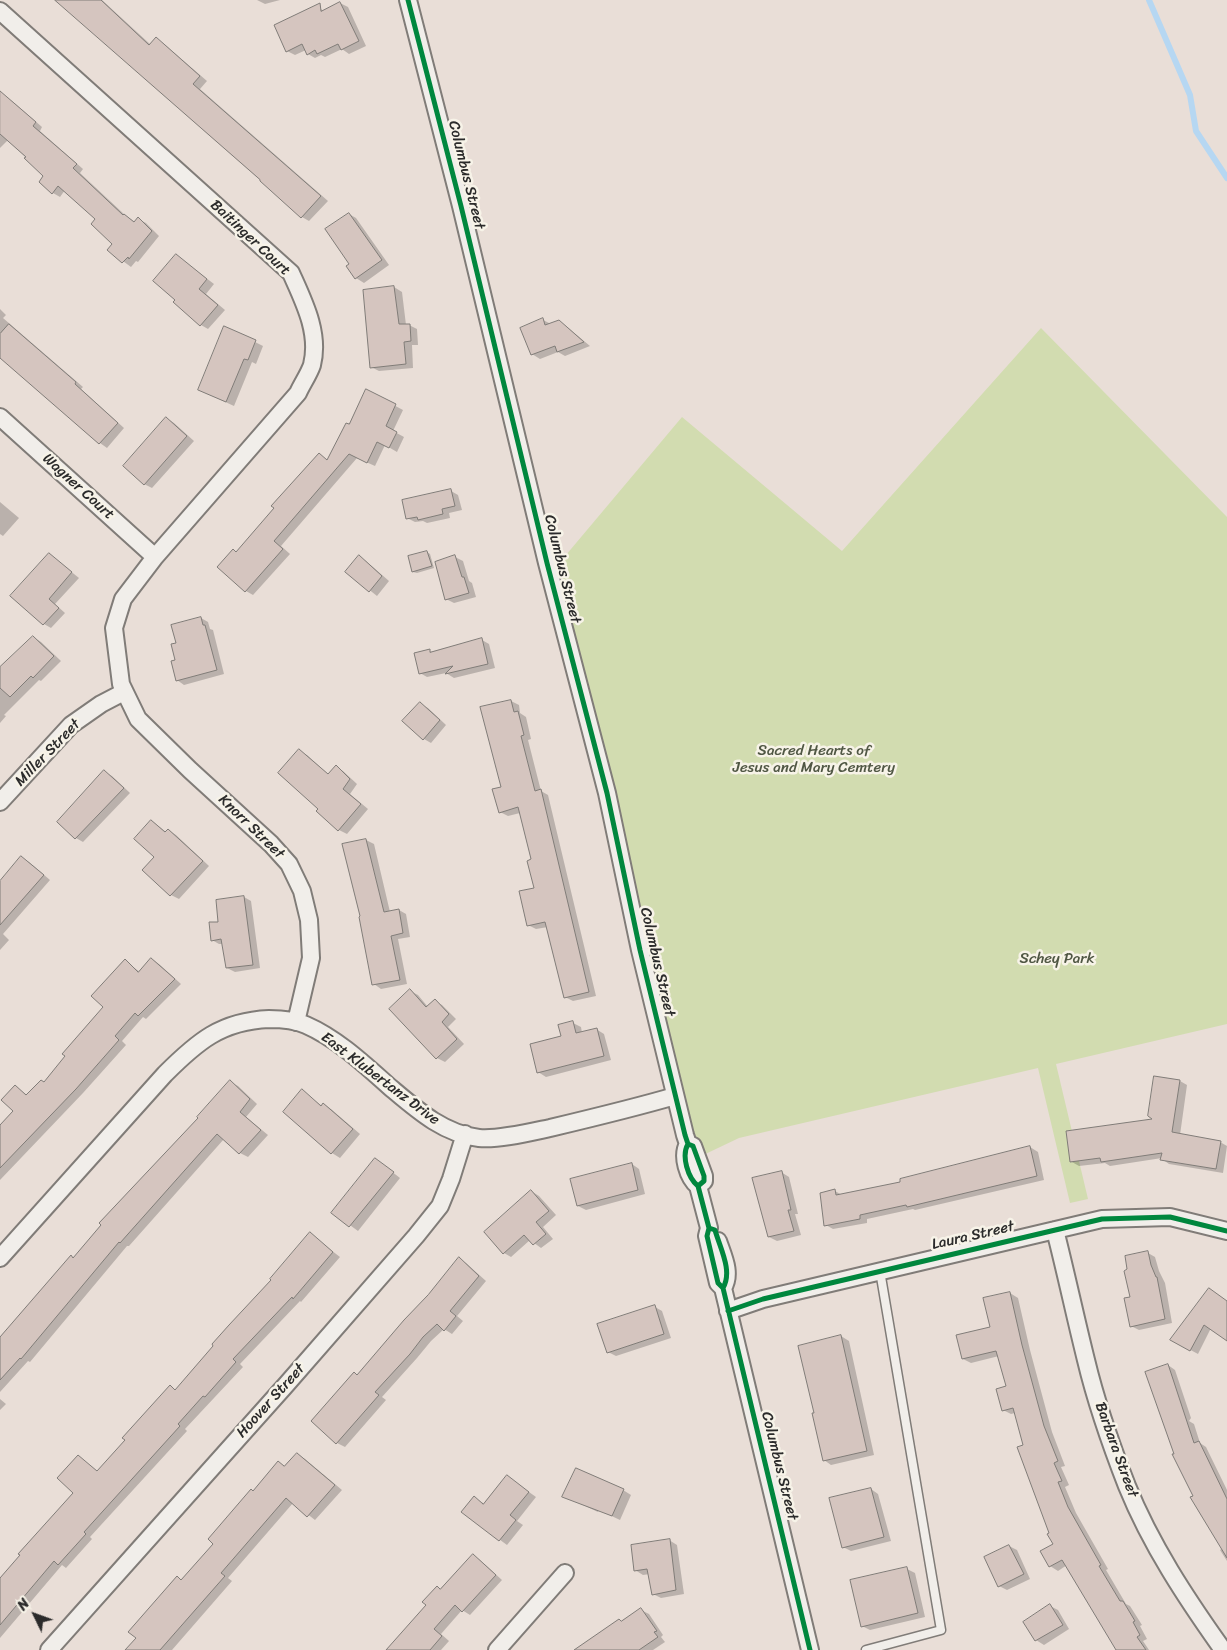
<!DOCTYPE html>
<html>
<head>
<meta charset="utf-8">
<style>
	body { margin:0 }
	#map { position:relative; width:1227px; height:1650px; overflow:hidden; background:#e9ded7; font-family:Sriracha,sans-serif }
	canvas { display:block }
	.north { position:absolute; left:10px; top:1590px; width:50px; height:50px; -webkit-text-stroke:4px #f7f3e8; paint-order:stroke; rotate:312deg; font-size:14px; font-weight:700; line-height:20px; text-align:center; color:#2b2b2b }
	.north::after { content:''; display:block; margin:auto; width:18px; height:22px; background:#2b2b2b; clip-path:polygon(50% 0,100% 100%,50% 72%,0 100%) }
</style>
</head>
<body>
<div id="map">
<canvas width="1227" height="1650"></canvas>
<div class="north">N</div>
</div>
<script>
const g = document.querySelector('canvas').getContext('2d');
g.lineJoin = 'round';
function fillPath(path, color) { g.fillStyle = color; g.fill(path, 'evenodd'); }
function strokePath(path, color, width, dash) { g.strokeStyle = color; g.lineWidth = width; g.lineCap = dash ? 'butt' : 'round'; g.setLineDash(dash || []); g.stroke(path); }
function label(font, color, halo, rows, align = 'center') {
  g.font = font + ' Sriracha,sans-serif'; g.lineWidth = 5; g.setLineDash([]); g.textBaseline = 'middle'; g.strokeStyle = halo; g.fillStyle = color; for (const [text, x, y, turn = 0] of rows) {
    g.save(); g.translate(x, y); g.rotate((+turn || 0) * Math.PI / 180); g.textAlign = isNaN(turn) ? turn : align; if (halo) g.strokeText(text, 0, 0); g.fillText(text, 0, 0); g.restore();
  }
}
fillPath(new Path2D(`
	M1041,328l186,189v507l-171,40 32,135 -18,4 -32,-135 -299,70 -42,20 -147,-584 132,-157 160,134z`), '#d2dcb0');
fillPath(new Path2D(`
	M70,0h32l49,45 5,-6 7,4 44,38 -7,8 128,112 -19,20 -7,-4z
	M257,0h23l-15,4z
	M340,3l8,4 18,39 -17,8 -7,-5 -17,8 -4,-2 -6,3 -7,-4 -2,-4 -11,5 -8,-4 29,-45 8,5z
	M0,95l12,6 30,26 -2,4 43,38 -3,4 45,42 10,7 3,-3 8,4 13,13 -21,26 -2,-1 -5,6 -23,-17 6,-6 -18,-25 -31,-29 -5,7 -7,-4 -8,-17 -37,-36 -8,8z
	M349,214l7,4 33,47 -25,18 -8,-5 -8,-12 3,-2z
	M177,256l37,28 -8,10 19,16 -17,19 -7,-4 -26,-23 2,-2z
	M394,287l8,5 4,33h3l8,4 1,16h-6l1,23 -34,3 -8,-4z
	M0,309l6,6 -3,3 80,69 -2,2 43,39 -17,20 -7,-5 -98,-84 -2,-10z
	M543,320l8,4 7,-3 8,5 24,20 -25,10 -7,-4 -18,7 -8,-5z
	M225,327l38,19 -7,18 -4,-2 -18,44 -35,-16z
	M367,391l36,19 -10,21 11,6 -7,15 -12,-7 -10,21 -18,-8 -76,88 9,8 -37,41 -7,-4 -9,-38 82,-99 9,6 22,-35z
	M166,418l8,5 20,18 -42,47 -8,-4z
	M451,491l7,4 4,15 -13,3 1,5 -23,5 -4,-2 -8,1 -8,-4z
	M0,502l19,16 -16,18 -3,-2z
	M427,552l3,2 4,14 -17,5 -4,-1z
	M49,554l30,24 -24,26 10,9 -14,15 -7,-4z
	M359,557l7,4 23,20 -12,15 -30,-24z
	M455,557l8,4 6,20 3,2 4,14 -22,6 -8,-4z
	M201,618l7,4 2,7 3,1 11,44 -40,11 -7,-5v-36z
	M33,637l8,5 20,19 -20,20 -2,-1 -35,35 2,1 -6,7v-54z
	M482,640l7,4 6,24 -41,10 -8,-5 -19,4 -7,-4 9,-22 3,1z
	M511,701l8,4 1,8 6,4 5,22 -3,1 13,51 7,4 48,201 -23,5 -8,-4 -17,-70 -12,2 -8,-4 8,-35 -3,-30 -13,-47 -12,3 -8,-4z
	M420,704l8,4 18,17 -15,18 -7,-4z
	M299,751l8,4 22,20 7,-8 7,4 14,13 -7,10 18,15 -21,25 -8,-4 -21,-19 2,-3z
	M104,772l8,4 18,17 -47,49 -7,-4z
	M152,821l14,11 2,-2 8,5 33,31 -30,33 -8,-4 -27,-25 11,-13z
	M366,840l8,4 16,68 9,-2 7,4 4,23 -12,2 9,45 -26,5 -7,-5z
	M22,858l7,4 21,18 -47,54 6,6 -9,10v-68z
	M244,897l7,4 9,67 -25,4 -8,-4 -4,-24h-4l-7,-4 8,-17z
	M152,959l7,5 22,20 -35,35 -3,-2 -21,24 4,4 -43,48 -83,87v-53l14,-16 2,-24 11,8 17,-12 61,-76 20,-46 15,11z
	M410,991l8,4 10,12 7,-6 7,4 14,14 -8,8 16,17 -19,18 -8,-4z
	M573,1023l8,4 1,6 14,-4 8,5 7,26 -65,17 -8,-5z
	M1180,1081l7,4 -7,50 40,7 7,4 -4,27 -54,-9 -7,-5v-1l-52,8 -5,-3 -26,3 -7,-4 82,-42z
	M230,1082l8,4 19,18 -11,13 22,18 -20,22 -8,-4 -16,-14 -95,107h-2l-97,116 -2,-1 -28,31v-53l71,-82 3,1z
	M302,1091l20,15 2,-2 7,5 29,25 -20,24 -8,-5 -47,-41z
	M1030,1147l8,5 6,28 -129,30 -2,-1 -46,10v4l-34,6 -7,-4 9,-34 7,4 60,-12 -1,-3z
	M382,1164l18,14 -42,53 -26,-19z
	M632,1164l7,5 6,25 -59,16 -8,-4z
	M781,1172l8,5 9,37h-3l6,21 -24,6 -8,-4z
	M531,1191l8,5 17,19 -13,12 10,12 -12,9 -11,-8 -19,17 -7,-4z
	M310,1234l30,23 -39,45 -1,-1 -60,63 3,3 -58,62 2,2 -97,106 2,2 -26,29 -4,-3 -62,73v-58l75,-88 3,-36 20,16 73,-85 5,3 97,-110z
	M1148,1253l7,4 4,14 6,12 7,40 -33,7 -8,-4v-28z
	M459,1259l7,4 20,18 -29,35 6,5 -11,13 -8,-5 -13,12 -14,17 -35,39 4,3 -41,47 -8,-4 -24,-22 45,-45 71,-81z
	M1010,1293l8,5 12,52 22,82 13,34 -4,1 8,18 -4,2 11,26 32,56 -2,1 20,34 4,2 12,19 -2,1 7,13 -4,2 6,9h-31l-51,-85 -9,6 -8,-5 4,-22 -39,-131 -4,1 -8,-4 4,-23 -8,-31 -28,7 -8,-4 28,-31z
	M1227,1302v38l-16,-12 -13,26 -26,-14z
	M655,1307l7,4 9,27 -55,18 -8,-4z
	M841,1336l8,5 25,114 -43,10 -7,-5 -9,-46z
	M1168,1365l7,5 16,48 -2,3 5,3 6,19 6,4 21,43v71l-7,-11 3,-2 -29,-52z
	M0,1399l6,5 -6,6z
	M297,1454l8,5 37,31 -27,30 -22,-17 -65,75 4,3 -60,69h-46l12,-13 39,-60 6,4 32,-37 63,-82 8,5z
	M508,1477l28,20 -19,24 6,4 -16,20 -45,-33 12,-14 11,6z
	M871,1489l7,5 13,47 -40,10 -8,-4z
	M623,1490l8,5 -11,25 -21,-10 -1,2 -34,-16z
	M669,1540l8,5 7,49 -23,4 -8,-4 -3,-20 -7,1 -8,-5z
	M1009,1546l8,4 13,29 -23,11 -8,-4z
	M473,1555l7,5 22,20 -32,35 -8,-5 -21,24 8,7 -8,9h-52z
	M907,1569l8,4 10,44 -55,13 -8,-4z
	M1050,1606l8,4 11,19 -25,16 -8,-5z
	M641,1610l8,4 14,21 -2,2 4,5 -12,8h-76z`), '#0003');
strokePath(new Path2D(`
	M1149,0l41,95 6,36 31,47`), '#b6d7f2', 6);
const building = new Path2D(`
	M55,0h46l48,45 7,-8 44,39 -7,8 128,112 -20,22 -41,-37v-1z
	M340,2l19,39 -18,9 -3,-6 -21,10 -2,-4 -8,5 -5,-11 -16,8 -12,-27 46,-22 1,8z
	M0,91l36,31 -3,4 44,38 -4,4 50,47 1,-1 10,8 4,-5 14,14 -23,28 -1,-2 -6,6 -15,-13 5,-6 -21,-20 4,-5 -37,-33 -6,8 -13,-12 4,-6 -19,-18 2,-1 -26,-23z
	M349,213l33,47 -27,19 -9,-13 3,-2 -24,-35z
	M176,254l31,25 -8,10 19,16 -18,21 -27,-24 2,-2 -22,-19z
	M394,286l5,38h11l1,17 -7,1 2,22 -36,4 -7,-78z
	M543,318l2,7 14,-5 25,22 -27,10 -2,-6 -24,9 -11,-27z
	M9,324l67,58 -1,2 43,39 -19,21 -99,-86v-24z
	M224,326l32,14 -8,20 -4,-1 -18,43 -28,-12z
	M366,389l30,15 -10,22 11,6 -8,16 -12,-6 -10,21 -18,-9 -75,87 9,8 -38,43 -28,-25 16,-18 3,3 38,-44 -3,-2 48,-53 8,7 19,-37 3,1z
	M166,417l21,19 -43,49 -21,-19z
	M451,489l4,17 -13,3 1,5 -25,6 -1,-3 -11,2 -4,-19z
	M427,551l5,15 -20,6 -4,-16z
	M49,553l23,19 -23,27 10,9 -16,17 -33,-29z
	M359,555l23,21 -13,16 -24,-20z
	M455,555l7,22h2l5,16 -24,7 -10,-38z
	M201,617l2,8h2l12,45 -41,11 -5,-20 4,-1 -4,-16 5,-1 -5,-18z
	M33,636l21,20 -21,22 -2,-2 -21,21 -10,-9v-21z
	M482,638l6,26 -43,10 8,-8 -34,8 -5,-21 16,-4v3z
	M511,700l3,12 4,-1 6,24 -3,1 14,55 6,-2 48,203 -25,6 -19,-76 -18,4 -8,-35 15,-3 -7,-27 4,-2 -13,-52 -19,6 -7,-24 9,-2 -21,-80z
	M420,702l20,18 -17,20 -21,-19z
	M299,749l29,25 8,-9 14,14 -7,10 18,15 -23,27 -22,-20 2,-2 -40,-36z
	M104,770l20,18 -49,51 -18,-17z
	M151,820l14,12 3,-3 35,32 -33,35 -28,-26 12,-13 -20,-18z
	M366,839l18,73 15,-3 4,24 -12,3 9,44 -28,5 -13,-68 1,-1 -18,-72z
	M21,856l23,19 -44,50v-44z
	M244,896l9,69 -27,3 -5,-29 -10,2 -2,-19h9l-2,-22z
	M151,958l24,21 -37,37 -3,-3 -20,23 4,4 -43,49 -76,79v-43l13,-14 -12,-11 14,-15 11,10 15,-15 3,2 21,-26 -3,-2 41,-47 -12,-11 34,-37 13,13z
	M410,989l16,18 9,-8 14,15 -7,8 15,17 -21,20 -47,-50z
	M573,1021l3,12 21,-5 7,28 -67,17 -7,-29 31,-8 -3,-11z
	M1154,1076l26,4 -8,52 49,9 -5,28 -56,-9 2,-7 -61,9 -1,-4 -30,4 -4,-31 86,-12 -4,-3z
	M230,1080l20,19 -10,13 21,18 -22,24 -22,-20 -97,109 -1,-1 -98,117 -1,-1 -20,22v-43l71,-82 2,3 28,-33 -2,-2 99,-105 -1,-1z
	M302,1089l19,17 2,-3 30,26 -22,25 -48,-42z
	M1030,1146l7,30 -130,31 -1,-2 -46,10v4l-36,7 -4,-33 15,-4 1,6 64,-13v-3z
	M375,1158l19,14 -45,55 -18,-14z
	M632,1163l6,27 -61,16 -7,-27z
	M782,1171l9,39h-3l6,21 -26,6 -16,-59z
	M531,1190l18,21 -13,11 10,12 -13,11 -9,-10 -21,19 -19,-22z
	M310,1232l23,20 -40,47 -1,-2 -59,62 3,3 -31,35 -2,-1 -25,28 2,2 -96,106 2,2 -28,31 -4,-4 -54,64v-47l20,-23 -2,-1 55,-61 -16,-15 21,-23 19,16 28,-31 -3,-2 48,-53 5,5 38,-44 -1,-2 17,-19 42,-45 -1,-1z
	M1148,1251l3,14 5,12h1l8,42 -35,8 -6,-29 6,-1 -6,-26 3,-2 -2,-13z
	M459,1257l20,19 -29,35 6,5 -12,15 -7,-7 -14,13 -13,17 -35,38 4,3 -43,49 -25,-23 43,-49 3,3 47,-55 24,-25z
	M1209,1288l18,13v40l-23,-16 -14,26 -20,-11z
	M1010,1292l12,53 22,81 14,35 -4,2 8,18 -4,1 10,25 33,58 -2,1 21,35h3l12,20 -2,1 7,13 -3,2 9,13h-30l-54,-90 -13,7 -9,-16 13,-7 -6,-10 2,-1 -32,-86 6,-2 -10,-37 -11,3 -6,-22 10,-3 -10,-35 -34,8 -6,-24 34,-8 -7,-29z
	M655,1305l9,29 -57,19 -10,-29z
	M841,1335l26,116 -44,10 -11,-48h2l-16,-67z
	M1168,1364l26,79 5,-2 28,58v59l-37,-61 3,-1 -21,-42h2l-29,-82z
	M297,1453l38,32 -28,32 -21,-19 -65,75 4,3 -65,74h-35l11,-12 -8,-6 49,-56 4,4 32,-36 -5,-5 43,-50 2,2 25,-30 6,5z
	M576,1468l48,21 -12,27 -50,-19z
	M507,1475l22,17 -19,23 6,5 -17,21 -38,-29 13,-16 9,8z
	M871,1488l13,49 -42,11 -13,-50z
	M670,1539l6,51 -24,5 -5,-26 -13,2 -3,-26z
	M1009,1545l15,29 -26,13 -14,-30z
	M473,1554l23,21 -34,37 -7,-7 -21,24 8,7 -12,14h-44l40,-45 -4,-3 15,-16 3,3z
	M907,1567l11,46 -57,14 -11,-47z
	M1050,1604l13,21 -28,16 -12,-19z
	M641,1608l16,23 -3,1 4,5 -19,13h-65l45,-31 2,2z`);
fillPath(building, '#d5c5bf');
strokePath(building, '#807c78', 1);
const lane = new Path2D(`
	M866,1650l75,-20 -61,-359`);
const street = new Path2D(`
	M408,0l53,206 86,357 60,230 33,157 45,185 3,9 5,2 11,30v5l-6,5
	M0,11l291,262c13,29 29,60 21,92 -3,9 -10,19 -14,28l-143,164 -32,42 -9,29 7,56 17,35 52,51 81,74 18,20 13,27 7,29 2,38 -15,64
	M0,417l155,140
	M0,802l71,-77 30,-21 23,-12
	M688,1144c-7,12 0,34 10,42l11,42 -2,8 11,47 5,5 87,362
	M1055,1230c11,43 20,86 31,130 10,42 25,85 41,126 24,59 59,112 96,164
	M718,1241c5,15 14,32 5,47
	M0,1258l165,-184c32,-32 56,-53 104,-55 12,0 26,1 37,6 32,14 59,40 85,63 26,22 53,46 88,50 19,2 52,-6 71,-10 42,-10 84,-20 125,-32
	M728,1311l35,-12 339,-80 68,-2 57,14
	M49,1650l236,-264 131,-150 24,-30 11,-27 14,-45
	M497,1650l68,-77`);
strokePath(lane, '#807c78', 11);
strokePath(street, '#807c78', 20);
strokePath(lane, '#f1eeea', 8);
strokePath(street, '#f1eeea', 16);
strokePath(new Path2D(`
	M408,0l53,206 86,357 60,230 33,157 45,185 3,9 5,2 11,30v5l-6,5
	M688,1144c-7,12 0,34 10,42l11,42 -2,8 11,47 5,5 87,362
	M709,1228l6,2c5,18 18,41 8,58
	M728,1311l35,-12 339,-80 68,-2 57,14`), '#00873e', 5);
label('15px', '#2b2b2b', '#f7f3e8', [
	["Columbus Street",466,175,76],
	["Baitinger Court",250,238,43],
	["Wagner Court",78,487,42],
	["Columbus Street",562,569,76],
	["Miller Street",48,753,-46],
	["Knorr Street",251,827,44],
	["Columbus Street",657,962,77],
	["East Klubertanz Drive",380,1079,37],
	["Laura Street",973,1236,-13],
	["Hoover Street",271,1401,-48],
	["Barbara Street",1116,1450,70],
	["Columbus Street",779,1466,76]
]);
label('15px', '#505744', '#f7f3e8', [
	["Sacred Hearts of",814,751],
	["Jesus and Mary Cemtery",814,768],
	["Schey Park",1057,959]
]);
</script>
</body>
</html>
